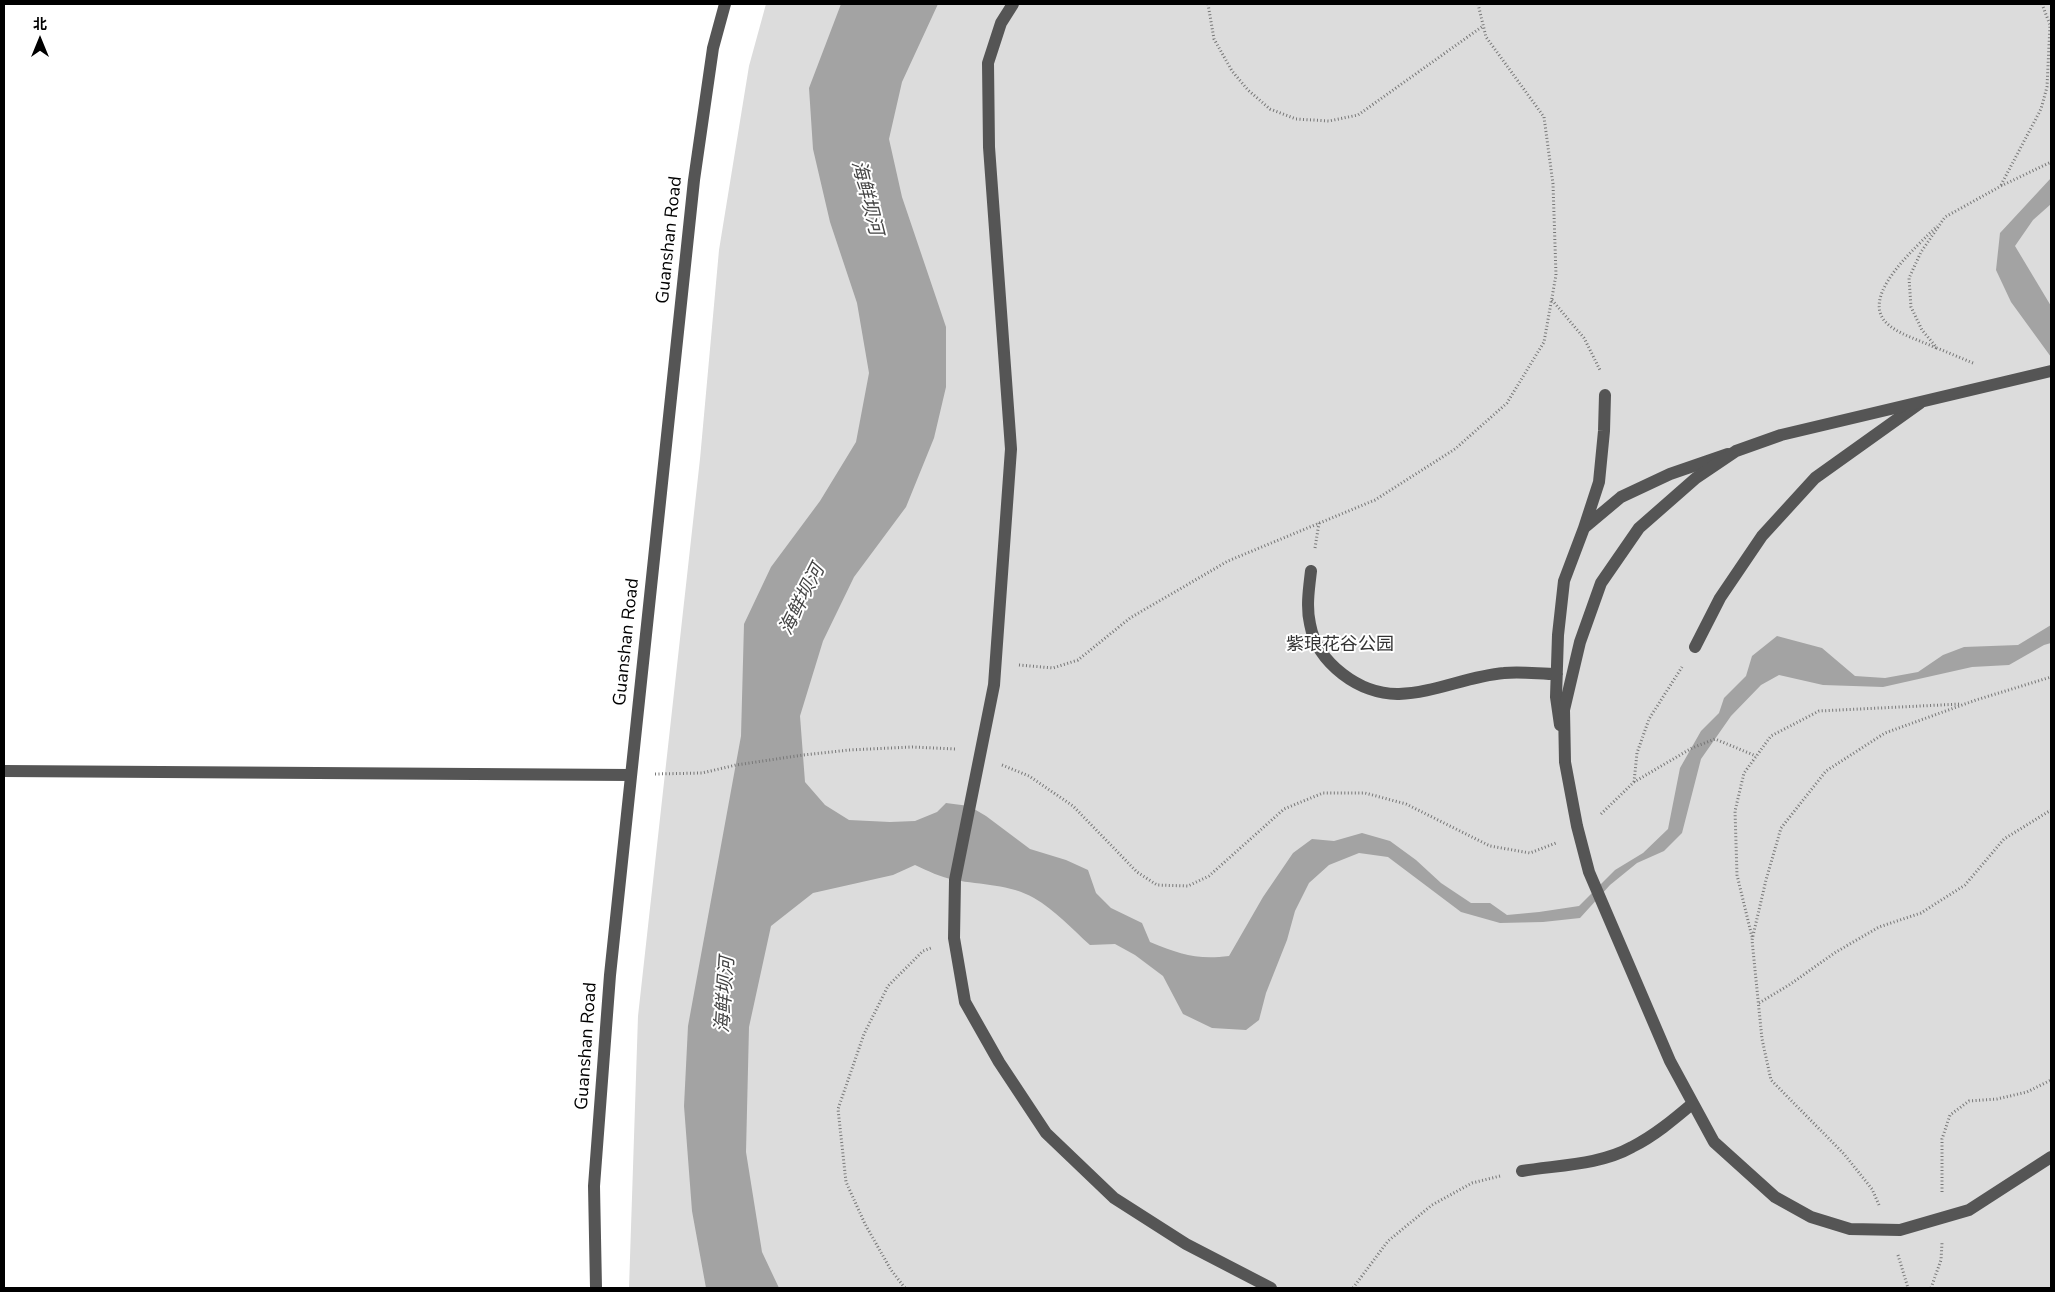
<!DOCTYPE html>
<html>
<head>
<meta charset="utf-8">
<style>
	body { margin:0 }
	#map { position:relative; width:2055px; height:1292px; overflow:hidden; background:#fff; font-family:"Nunito Sans","Noto Sans SC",sans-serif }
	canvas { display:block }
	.frame { position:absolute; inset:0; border:5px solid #000; pointer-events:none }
	.north { position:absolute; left:15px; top:15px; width:50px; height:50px; -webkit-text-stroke:4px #fff; paint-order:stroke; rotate:0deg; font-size:14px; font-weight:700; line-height:20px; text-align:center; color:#000 }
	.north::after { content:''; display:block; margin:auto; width:18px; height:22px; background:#000; clip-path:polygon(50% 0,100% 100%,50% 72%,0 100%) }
</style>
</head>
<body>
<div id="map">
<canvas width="2055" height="1292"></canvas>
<div class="frame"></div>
<div class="north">北</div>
</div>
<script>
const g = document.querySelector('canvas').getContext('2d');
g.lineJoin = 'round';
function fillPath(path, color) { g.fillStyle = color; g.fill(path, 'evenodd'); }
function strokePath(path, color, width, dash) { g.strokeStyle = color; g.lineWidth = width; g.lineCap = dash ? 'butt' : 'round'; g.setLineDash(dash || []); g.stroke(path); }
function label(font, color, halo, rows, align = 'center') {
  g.font = font + ' "Nunito Sans","Noto Sans SC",sans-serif'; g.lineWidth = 4; g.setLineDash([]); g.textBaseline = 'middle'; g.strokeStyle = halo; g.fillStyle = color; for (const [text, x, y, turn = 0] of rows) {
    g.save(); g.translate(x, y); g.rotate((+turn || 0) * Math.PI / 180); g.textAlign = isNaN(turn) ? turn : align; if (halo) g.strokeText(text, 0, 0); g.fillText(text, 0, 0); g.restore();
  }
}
fillPath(new Path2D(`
	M766,4h1285v1284h-1422l9,-272 62,-557 19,-209 30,-184z`), '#dcdcdc');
fillPath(new Path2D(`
	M841,4h97l-36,78 -13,57 13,58 44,130v60l-12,51 -28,69 -52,70 -31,64 -23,75 5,66 20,23 24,15 41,2 25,-1 22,-9 9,-9 23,3 17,10 44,33 36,11 22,10 8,23 15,15 31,15 8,19c30,12 46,18 79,14l34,-59 30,-44 19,-14 22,2 28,-8 28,8 26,19 25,23 30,20h19l17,12 32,-3 40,-6 36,-36 28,-17 25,-24 12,-61 21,-37 18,-18 5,-15 22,-22 6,-20 25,-20 45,12 33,28 30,2 33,-6 25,-17 21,-8 54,-2 33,-20v18l-7,2 -35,20 -37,2 -89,20 -60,-2 -44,-10 -18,10 -30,31 -30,43 -19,74 -18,18 -27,12 -27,22 -30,33 -37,4 -43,1 -39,-11 -73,-55 -29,-4 -30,12 -20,18 -14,28 -8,29 -21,53 -7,27 -13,10 -34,-2 -29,-14 -20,-38 -28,-21 -20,-11 -25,1c-18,-16 -35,-35 -56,-47 -24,-14 -53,-13 -79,-18 -15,-3 -27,-9 -40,-15l-22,10 -80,18 -42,33 -22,101 -3,125 16,100 17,36h-73l-14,-77 -8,-105 4,-80 53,-290 3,-112 27,-57 49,-66 36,-59 13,-69 -12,-70 -27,-81 -17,-73 -4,-61z
	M2051,178v26l-18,16 -18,26 36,60v51l-40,-55 -15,-32 4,-37z`), '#a3a3a3');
strokePath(new Path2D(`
	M1208,4l6,35 18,32 16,19 22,19 26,10 33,2 29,-6 125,-89
	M2001,185l40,-76 6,-22 3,-62 -8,-21
	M1552,300l32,38 16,32
	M1936,348c-14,-7 -33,-12 -46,-22 -36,-27 28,-80 47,-100
	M1973,363l-36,-15 -15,-18 -11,-23 -2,-29 12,-26 24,-35 56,-31 50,-24
	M1315,548l4,-25
	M1019,665l34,3 25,-8 52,-42 98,-57 147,-61 80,-51 52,-46 37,-61 12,-67 -3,-91 -9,-67 -58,-80 -8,-33
	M1002,765l27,11 44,30 64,66 20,13 31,1 21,-10 75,-67 39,-16h42l41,11 84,42 40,7 26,-10
	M655,774l47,-1 34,-8 67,-10 46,-5 63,-3 44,2
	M1634,782l3,-29 12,-34 33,-52
	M1601,814l33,-32 58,-34 23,-9 41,17
	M1752,937l-15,-62 -2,-64 9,-38 27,-37 48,-25 142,-7
	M1759,1003l30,-18 47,-33 43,-25 42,-14 44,-28 39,-46 47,-29
	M1942,1192v-53l8,-24 19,-14 28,-2 30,-7 24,-12
	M1879,1205l-7,-16 -28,-35 -73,-74 -9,-41 -10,-99 14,-60 15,-52 45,-57 59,-38 91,-33 75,-23
	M1898,1255l10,33
	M905,1288l-14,-18 -26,-46 -19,-42 -8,-73 26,-75 24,-48 35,-35 8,-3
	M1353,1288l35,-47 44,-36 40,-22 28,-7
	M1931,1288l10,-28 1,-17`), '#777', 3, [1, 2.5]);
strokePath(new Path2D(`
	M1013,4l-12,19 -13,40 1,84 22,302 -17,236 -39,195 -1,58 11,64 34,60 47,71 68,65 72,46 85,44
	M1584,528l15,-46 5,-51 1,-36
	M1311,571c-2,17 -5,36 -1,53 7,39 50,71 89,70 35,-1 69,-18 105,-21 17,-2 36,1 53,1
	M1695,647l25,-49 42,-62 53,-58 105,-75
	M1560,725l-4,-28 2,-62 6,-54 20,-53 37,-31 49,-23 58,-20
	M4,771l627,4
	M1522,1171c36,-6 78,-6 110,-24 22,-11 41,-27 60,-43
	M596,1288l-2,-102 16,-211 84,-795 19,-132 12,-44`), '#555', 12);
strokePath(new Path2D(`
	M2051,371l-270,64 -45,16 -40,27 -57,50 -38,55 -21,59 -16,68 1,52 12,64 12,46 81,189 44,81 61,55 36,20 39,12 50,1 69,-20 82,-53`), '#555', 12);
label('18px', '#000', '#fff', [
	["Guanshan Road",670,240,-84],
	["Guanshan Road",627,642,-84],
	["Guanshan Road",587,1046,-86]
]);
label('18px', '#333', '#fff', [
	["紫琅花谷公园",1340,646]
]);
label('italic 19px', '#444', '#fff', [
	["海鲜坝河",866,198,76],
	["海鲜坝河",803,600,-63],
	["海鲜坝河",726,995,-86]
]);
</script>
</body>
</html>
